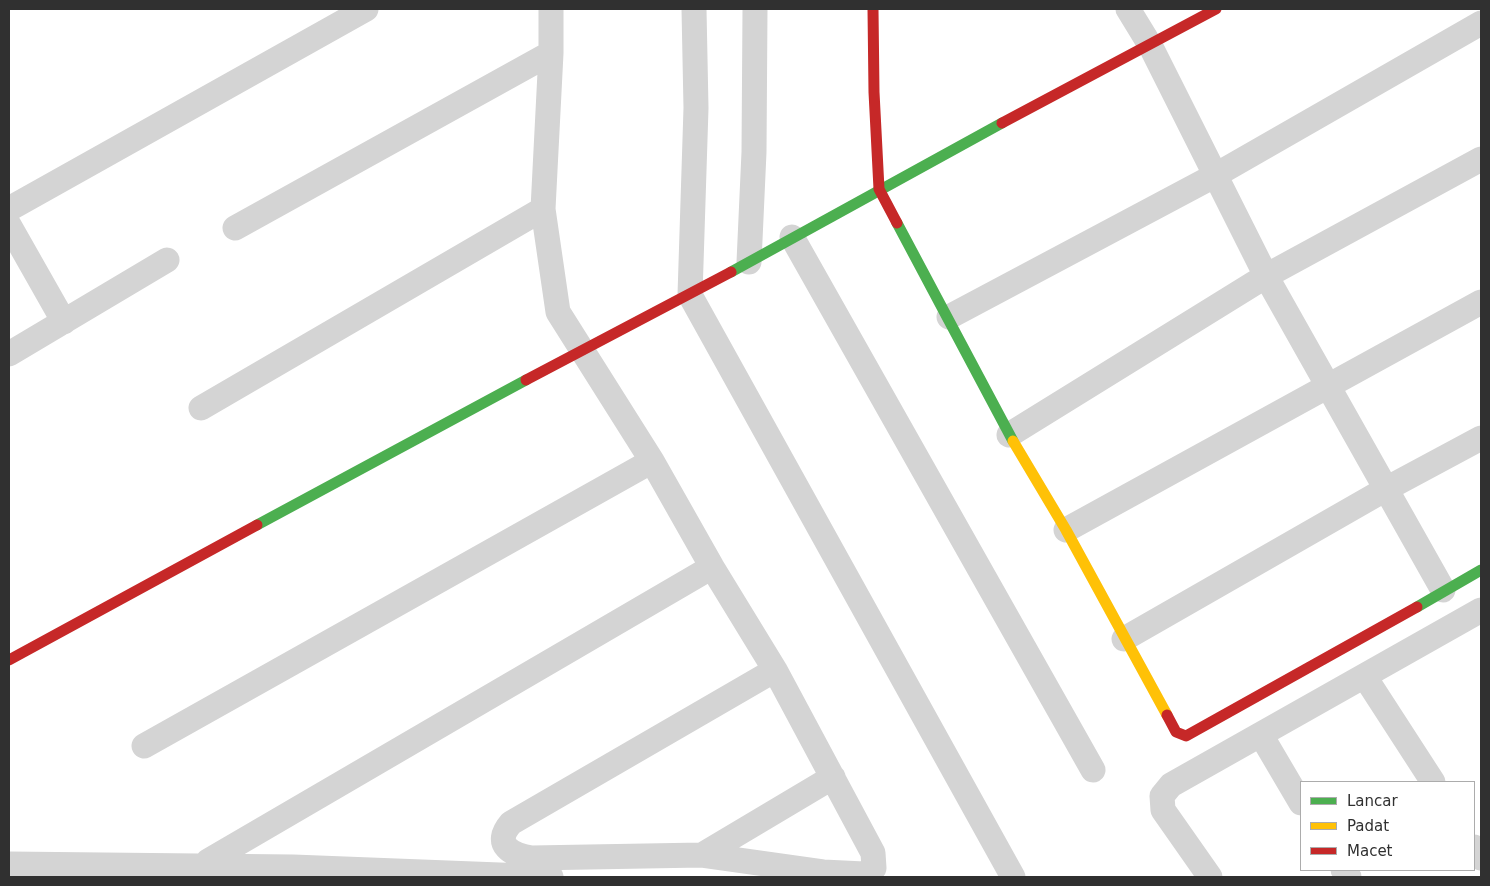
<!DOCTYPE html>
<html>
<head>
<meta charset="utf-8">
<style>
	body { margin:0 }
	#map { position:relative; width:1490px; height:886px; overflow:hidden; background:#fff; font-family:"DejaVu Sans",sans-serif }
	canvas { display:block }
	.frame { position:absolute; inset:0; border:10px solid #303030; pointer-events:none }
	.legend { position:absolute; left:1300px; top:781px; width:175px; height:90px; box-sizing:border-box; background:#fff; border:1px solid #acacac; margin:0; padding:6px 9px; list-style:none; font-size:15px; color:#303030 }
	.legend li { display:flex; align-items:center; gap:10px; height:25px }
	.legend b { width:25px; border:1px solid #acacac }
</style>
</head>
<body>
<div id="map">
<canvas width="1490" height="886"></canvas>
<div class="frame"></div>
<ul class="legend">
<li><b style="height:6px;background:#4caf50"></b>Lancar</li>
<li><b style="height:6px;background:#ffc107"></b>Padat</li>
<li><b style="height:6px;background:#c62828"></b>Macet</li>
</ul>
</div>
<script>
const g = document.querySelector('canvas').getContext('2d');
g.lineJoin = 'round';
function strokePath(path, color, width, dash) { g.strokeStyle = color; g.lineWidth = width; g.lineCap = dash ? 'butt' : 'round'; g.setLineDash(dash || []); g.stroke(path); }
strokePath(new Path2D(`
	M551,9v44l-8,156 15,103 94,149 60,106 63,103
	M694,9l2,99 -6,187 323,582
	M1128,9l22,36 116,231 177,314
	M9,209l357,-200
	M9,225l55,97
	M235,228l316,-175
	M792,237l301,533
	M749,262l5,-110 1,-143
	M949,317l265,-141 267,-153
	M9,354l158,-94
	M201,408l342,-199
	M1009,435l257,-159 215,-117
	M1066,530l415,-228
	M1124,639l262,-150 95,-51
	M775,670l98,183 1,15 -10,6 -41,-2 -121,-17 -170,3c-20,-3 -40,-13 -21,-35z
	M1365,677l68,105
	M1261,735l40,68
	M144,746l508,-285
	M1474,847l7,11
	M702,855l131,-78
	M208,861l504,-294
	M9,864l284,3 258,10
	M1343,870l6,7
	M1210,877l-47,-67 -1,-14 9,-11 310,-175`), '#d4d4d4', 25);
strokePath(new Path2D(`
	M897,223l116,218
	M731,272l271,-149
	M257,525l269,-145
	M1417,607l64,-37`), '#4caf50', 11);
strokePath(new Path2D(`
	M1013,441l53,89 101,185`), '#ffc107', 11);
strokePath(new Path2D(`
	M873,9l1,83 5,97 18,34
	M1002,123l214,-114
	M526,380l205,-108
	M9,660l248,-135
	M1167,715l9,17 10,4 231,-129`), '#c62828', 11);
</script>
</body>
</html>
